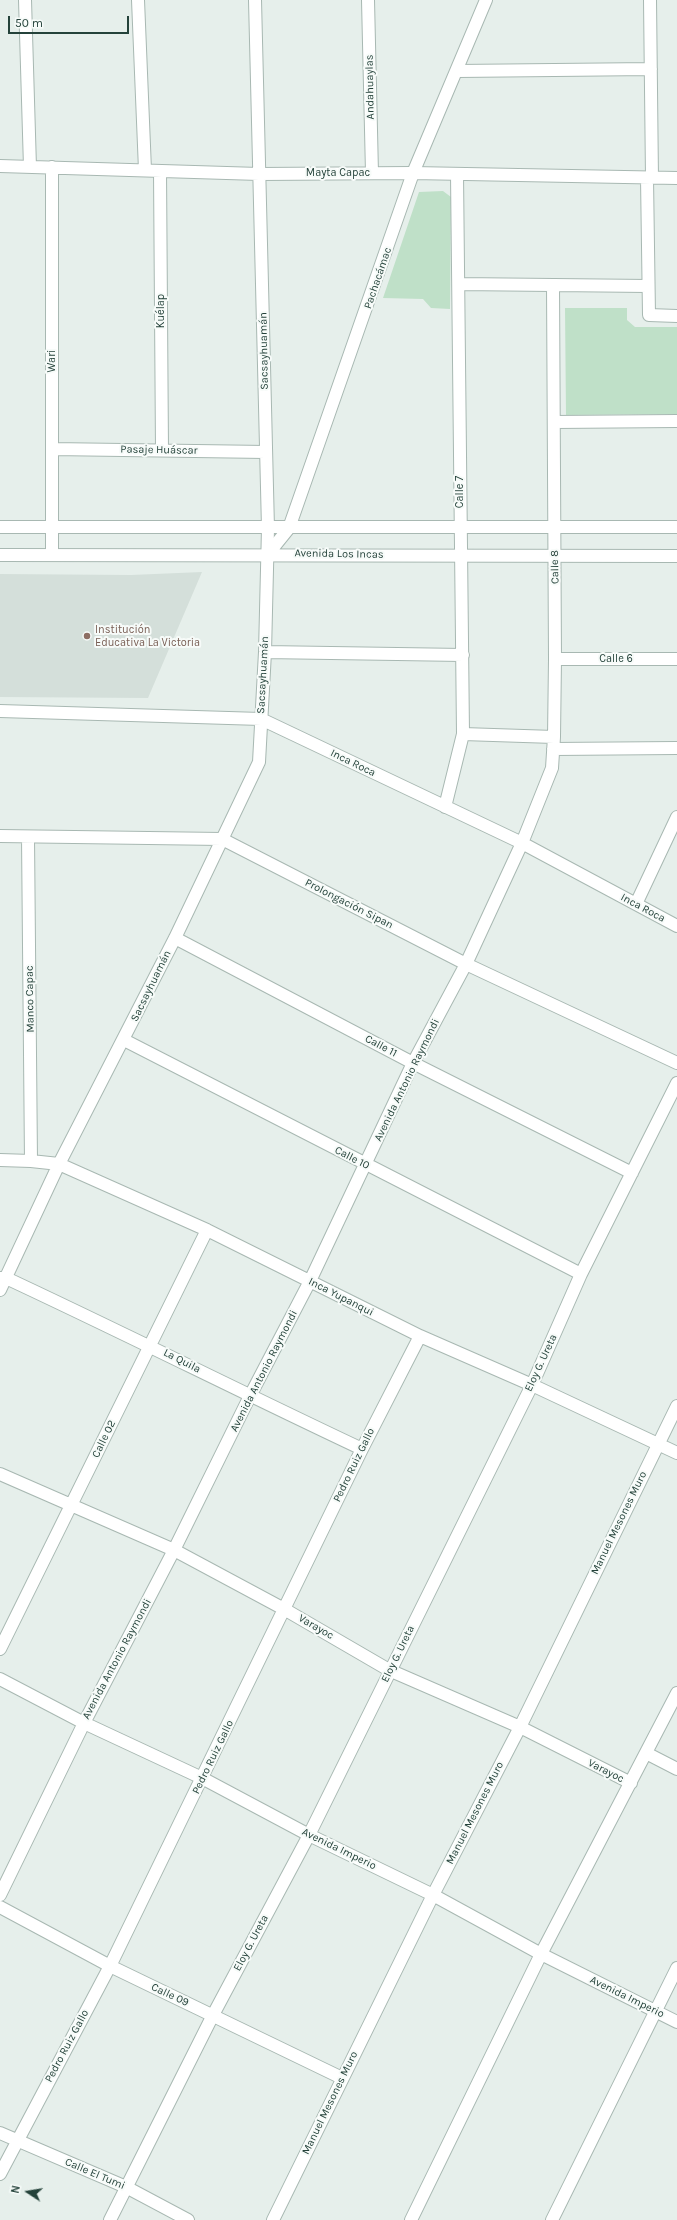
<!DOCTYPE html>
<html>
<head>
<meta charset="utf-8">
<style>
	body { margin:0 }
	#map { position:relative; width:677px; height:2220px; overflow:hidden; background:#e6efeb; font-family:Karla,sans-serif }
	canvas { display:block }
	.north { position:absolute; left:8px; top:2172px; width:40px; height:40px; -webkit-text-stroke:3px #f7fbf9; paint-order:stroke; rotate:282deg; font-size:11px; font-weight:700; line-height:16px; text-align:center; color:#24423a }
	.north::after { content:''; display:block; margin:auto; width:14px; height:18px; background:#24423a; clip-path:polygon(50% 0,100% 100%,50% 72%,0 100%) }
	.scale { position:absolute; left:8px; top:16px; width:121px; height:18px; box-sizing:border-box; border:2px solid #24423a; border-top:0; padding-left:5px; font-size:12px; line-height:14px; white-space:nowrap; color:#24423a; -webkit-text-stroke:3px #f7fbf9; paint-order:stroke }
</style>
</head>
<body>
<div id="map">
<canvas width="677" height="2220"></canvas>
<div class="north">N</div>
<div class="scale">50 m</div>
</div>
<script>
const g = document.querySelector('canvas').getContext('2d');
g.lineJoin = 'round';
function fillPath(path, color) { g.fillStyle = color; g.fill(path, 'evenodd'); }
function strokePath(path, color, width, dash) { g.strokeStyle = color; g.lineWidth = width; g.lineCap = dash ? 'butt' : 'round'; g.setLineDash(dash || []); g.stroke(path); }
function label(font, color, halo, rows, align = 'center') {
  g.font = font + ' Karla,sans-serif'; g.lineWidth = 4; g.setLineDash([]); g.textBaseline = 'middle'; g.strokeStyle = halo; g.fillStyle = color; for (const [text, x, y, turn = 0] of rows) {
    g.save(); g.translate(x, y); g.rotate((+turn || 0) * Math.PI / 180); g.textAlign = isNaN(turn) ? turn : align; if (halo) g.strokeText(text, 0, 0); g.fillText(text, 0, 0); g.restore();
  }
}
fillPath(new Path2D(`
	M202,572l-54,126 -148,-1v-123l131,1z`), '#d4dfda');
fillPath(new Path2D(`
	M443,191l8,6 -1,112 -19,-1 -8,-9 -40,-1 36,-106z
	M565,308h62v12l8,7h42v87l-111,1z`), '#bfe0c8');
const minor = new Path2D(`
	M25,0l5,167
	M138,0l7,170
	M368,0l4,173
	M650,0l2,178
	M457,71l194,-2
	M0,166l259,8 154,-1 264,5
	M52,167v388
	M160,171l2,279
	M647,178l2,137 28,1
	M459,284l189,2
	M555,422l122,-1
	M52,449l214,3
	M265,652l198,3
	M555,659h122
	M0,711l261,8 261,124 155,83
	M463,734l91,3
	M553,749l124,-1
	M445,807l18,-73 -6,-560
	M0,836l222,3 244,125 211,99
	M28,837l3,324
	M636,904l41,-87
	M175,938l238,125 219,110
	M124,1040l457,234
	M0,1160l31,1 28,3 148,66 213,106 112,49 145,68
	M0,1278h6c120,56 237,115 356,171
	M0,1290l59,-126 116,-226 84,-176 6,-110 3,-124 -13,-528
	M0,1474l174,76 110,59 105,61 131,57 111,56
	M0,1649l207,-419
	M0,1679l84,44 118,55 107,57 124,60 108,59 136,68
	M646,1753l31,16
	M0,1895l84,-172 90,-173 76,-154 60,-115 103,-218 53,-99 56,-121 30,-75 2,-31 1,-78 -2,-374
	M0,1907l110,59 232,112
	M0,2133l126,54 62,33
	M0,2174l110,-208 252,-517 58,-113
	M110,2220l103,-205 96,-180 223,-450 49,-111 96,-191
	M273,2220l160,-325 87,-168 157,-321
	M411,2220l130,-266 136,-261
	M552,2220l125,-252`);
const tertiary = new Path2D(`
	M0,527h677
	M268,554l21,-26 124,-355 73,-173
	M0,555l677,1`);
strokePath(minor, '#a8b8b2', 14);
strokePath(tertiary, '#a8b8b2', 14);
strokePath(minor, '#fff', 12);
strokePath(tertiary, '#fff', 12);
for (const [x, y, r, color] of [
	[87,636,4,"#8d6e63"]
]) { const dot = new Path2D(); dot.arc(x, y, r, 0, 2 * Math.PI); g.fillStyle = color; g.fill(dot); strokePath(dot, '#f7fbf9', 1.5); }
label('11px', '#24423a', '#f7fbf9', [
	["Andahuaylas",370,87,-91],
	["Mayta Capac",338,173],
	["Pachacámac",378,278,-71],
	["Kuélap",161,311,-90],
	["Sacsayhuamán",264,351,-91],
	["Wari",52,361,-90],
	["Pasaje Huáscar",159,450,1],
	["Calle 7",460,492,-90],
	["Avenida Los Incas",339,554,1],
	["Calle 8",555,567,-91],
	["Calle 6",616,659],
	["Sacsayhuamán",263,675,-87],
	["Inca Roca",353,763,26],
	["Prolongación Sipan",349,904,27],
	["Inca Roca",643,908,28],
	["Sacsayhuamán",151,986,-64],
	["Manco Capac",30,999,-91],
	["Calle 11",381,1046,28],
	["Avenida Antonio Raymondi",407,1080,-64],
	["Calle 10",352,1158,27],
	["Inca Yupanqui",341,1297,27],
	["La Quila",182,1361,27],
	["Eloy G. Ureta",541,1363,-65],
	["Avenida Antonio Raymondi",264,1371,-63],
	["Calle 02",104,1439,-64],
	["Pedro Ruiz Gallo",354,1465,-64],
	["Manuel Mesones Muro",619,1523,-64],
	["Varayoc",316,1627,30],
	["Eloy G. Ureta",398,1654,-64],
	["Avenida Antonio Raymondi",117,1659,-62],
	["Pedro Ruiz Gallo",213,1757,-64],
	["Varayoc",606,1771,27],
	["Manuel Mesones Muro",475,1813,-63],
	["Avenida Imperio",339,1849,26],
	["Eloy G. Ureta",251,1943,-62],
	["Calle 09",170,1995,25],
	["Avenida Imperio",627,1997,26],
	["Pedro Ruiz Gallo",67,2046,-62],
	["Manuel Mesones Muro",330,2103,-64],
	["Calle El Tumi",95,2174,23]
]);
label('11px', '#785e54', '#f7fbf9', [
	["Institución",95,630],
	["Educativa La Victoria",95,643]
], 'left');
</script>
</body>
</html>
